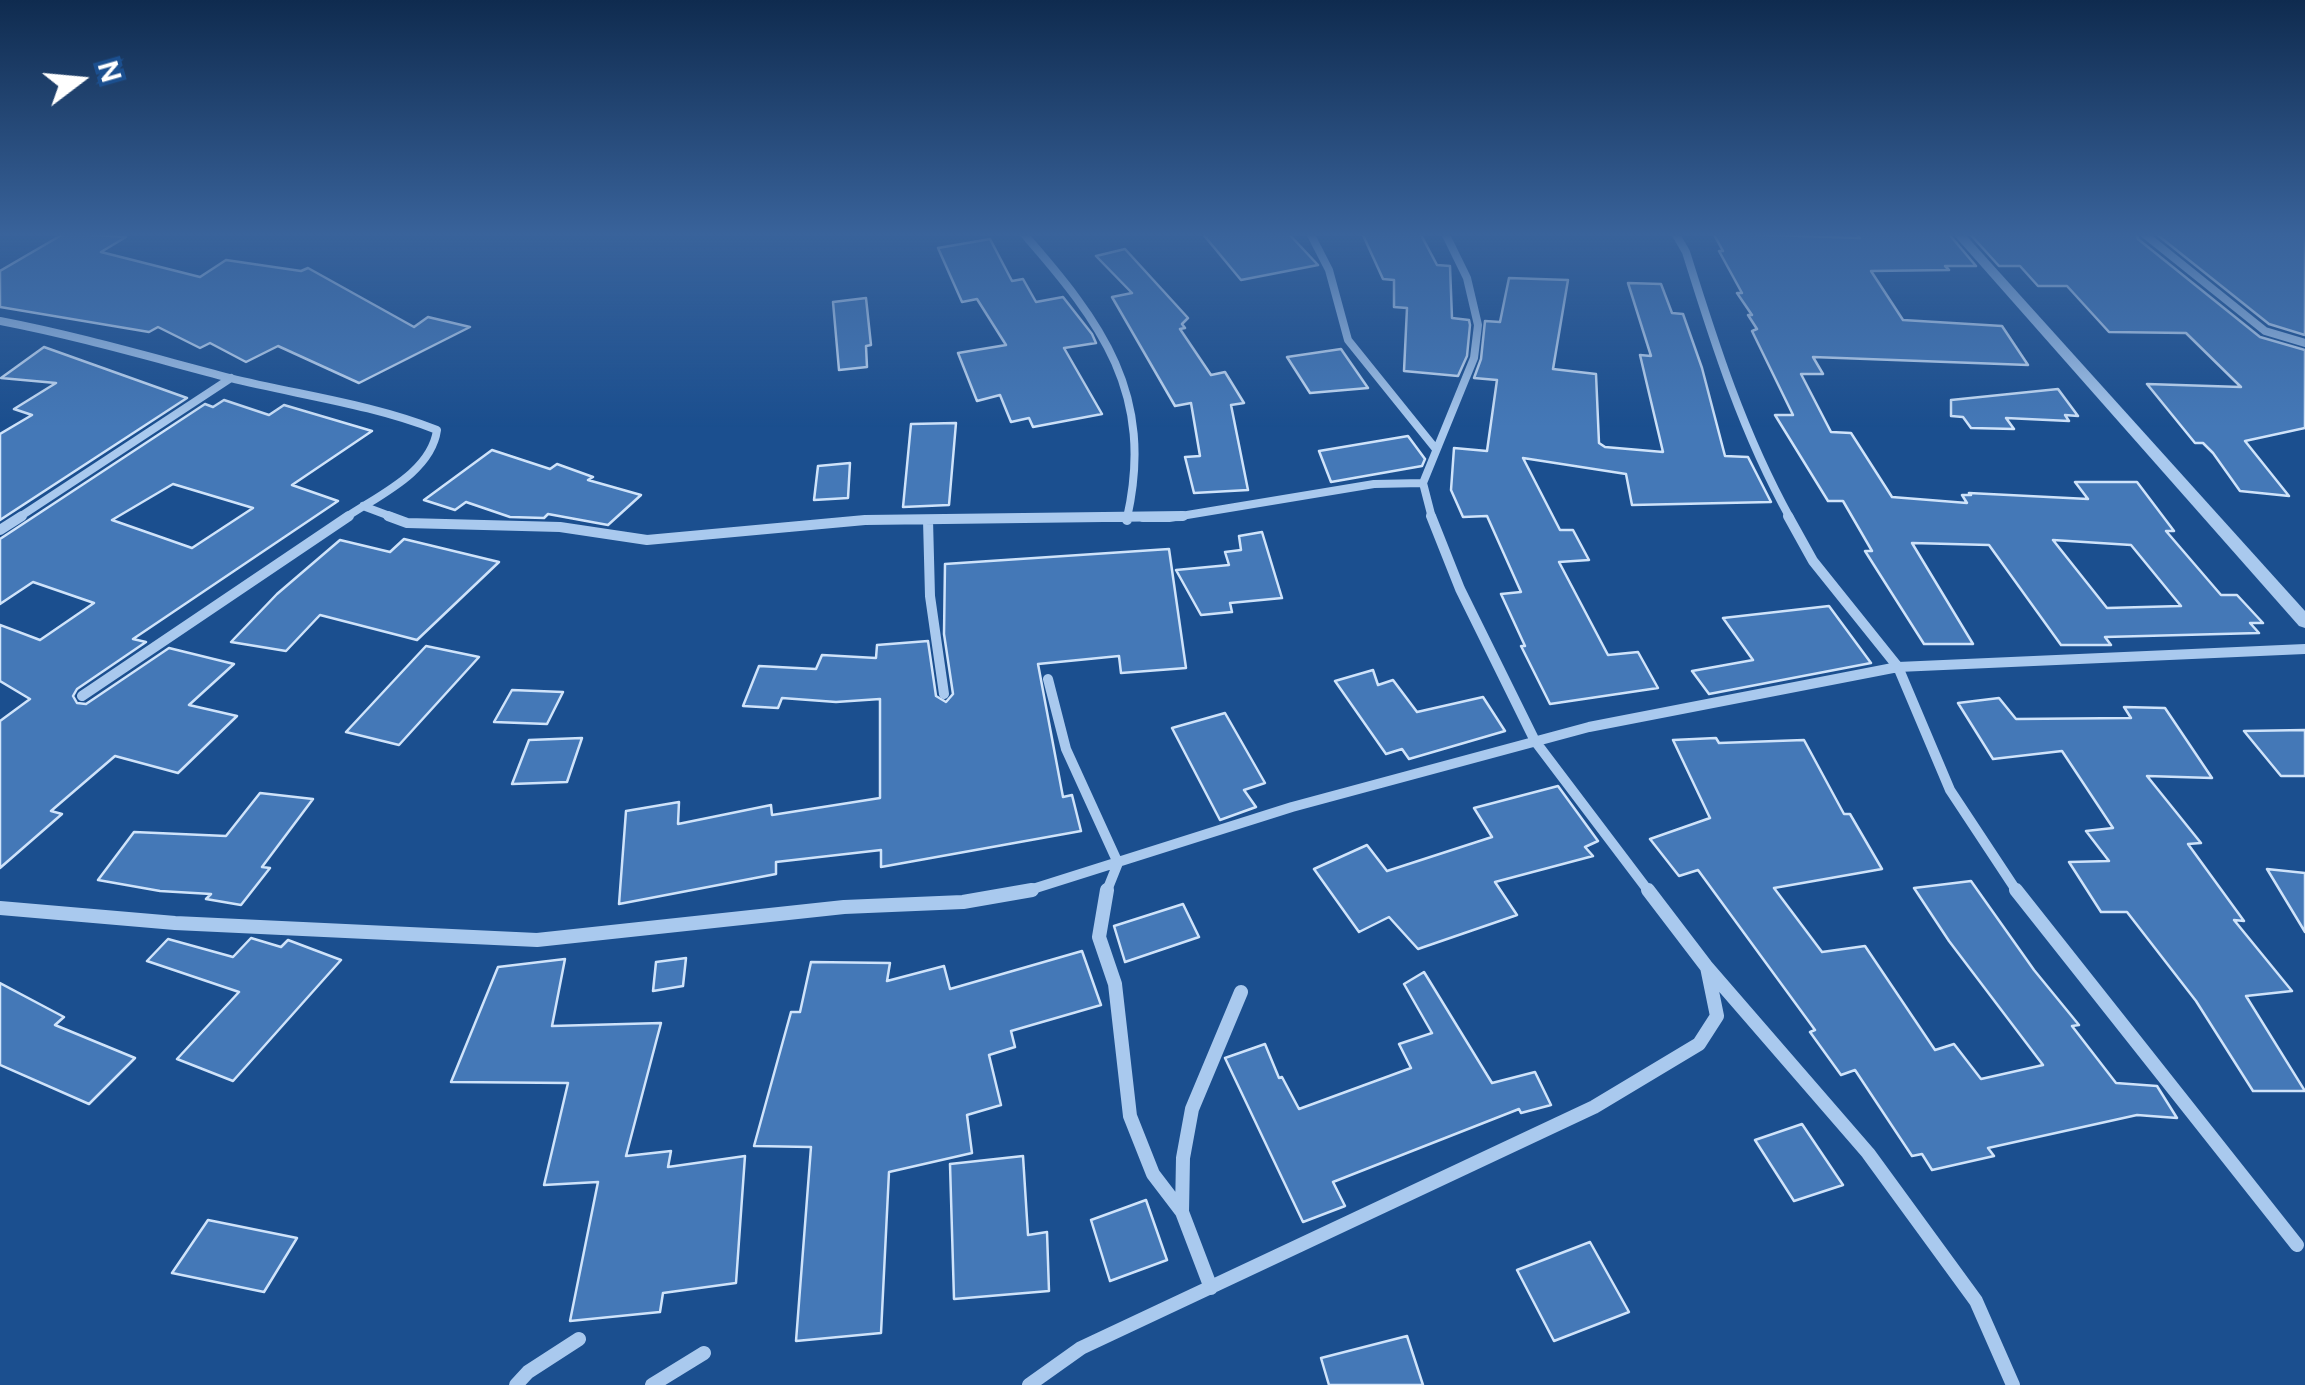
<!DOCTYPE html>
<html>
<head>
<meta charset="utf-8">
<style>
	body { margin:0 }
	#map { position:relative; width:2305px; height:1385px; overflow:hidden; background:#1b4f8f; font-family:"DM Sans",sans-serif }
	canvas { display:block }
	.north { position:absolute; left:30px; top:30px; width:100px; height:100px; -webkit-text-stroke:8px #1b4f8f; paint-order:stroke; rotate:74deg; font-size:28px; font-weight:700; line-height:40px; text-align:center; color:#fff }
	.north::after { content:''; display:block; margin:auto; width:35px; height:45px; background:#fff; clip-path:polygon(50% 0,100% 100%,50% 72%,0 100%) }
</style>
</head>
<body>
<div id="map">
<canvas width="2305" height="1385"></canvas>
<div class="north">N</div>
</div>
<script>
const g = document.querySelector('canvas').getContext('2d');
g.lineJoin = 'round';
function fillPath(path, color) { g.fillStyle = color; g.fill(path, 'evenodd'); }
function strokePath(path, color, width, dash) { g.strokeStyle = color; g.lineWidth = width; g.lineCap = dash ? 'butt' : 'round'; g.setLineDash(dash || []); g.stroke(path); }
const building = new Path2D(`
	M65,233l61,4 -25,15 99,25 26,-17 75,11 7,-3 106,59 14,-10 42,10 -111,56 -81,-37 -32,16 -36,-19 -10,5 -42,-21 -9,5 -149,-25v-36z
	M1202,233h86l30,32 -77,15z
	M1362,233h58l17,32 13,1 2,52 17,2 1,5 -3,31 -9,20 -54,-5 3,-63 -13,-1v-27l-11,-1z
	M1713,233l147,5 -5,-5h93l28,33h-31l4,4 -78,1 32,49 99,6 26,39 -215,-8 10,17h-22l30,58 20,1 41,64 75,6 -5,-8h9l-2,-2 119,6 -13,-17h62l37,49h-8l55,64h16l26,28h-13l9,10 -154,4 6,8h-50l-72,-100 -77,-2 61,101h-49l-59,-93h7l-29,-50h-15l-53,-86h18l-41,-84 5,-2 -9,-14h4l-15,-22h5l-23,-42h4zM2053,540l78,5 50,61 -74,2z
	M1969,233h167l2,6 122,98 45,13v78l-60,13 44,55 -49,-5 -27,-38 -10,-10h-8l-48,-59 94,3 -55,-54 -77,-1 -42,-46h-29l-18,-20h-21z
	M2155,233h150v102l-36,-11z
	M990,239l22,42 11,-2 13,23 27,-5 29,37 4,9 -32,5 38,66 -69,13 -4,-9 -18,4 -11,-27 -23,6 -19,-48 48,-8 -29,-46 -15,3 -24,-54z
	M1125,249l63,69 -6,6 3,4 -5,1 31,46 14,-3 19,31 -13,2 17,85 -54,3 -9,-36 15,-1 -9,-53 -16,3 -63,-109 20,-4 -36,-37z
	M1509,278l59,2 -15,89 43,5 3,69 6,4 58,5 -23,-97 11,1 -23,-73 33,1 11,29 11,1 19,54 23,88 23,1 23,45 -139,3 -6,-31 -103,-16 37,72h13l16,30 -30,2 49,93 30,-3 20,36 -108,16 -29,-58h4l-24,-52 20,-2 -34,-76 -24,1 -12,-27 3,-42 33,3 10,-71 -23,-2 7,-19 4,-38 15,1z
	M866,298l5,47 -5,1 1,21 -28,3 -6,-68z
	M44,347l143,51 -187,122v-86l32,-19 -18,-6 42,-26 -55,-5z
	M1341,349l27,39 -58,5 -23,-36z
	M2058,389l20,27 -13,-1 4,6 -63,-3 8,11 -43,-1 -8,-11 -12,-1v-16z
	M224,400l45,15 15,-10 88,26 -80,54 46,16 -205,138 13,3 -69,47 -4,7 4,7 9,1 83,-56 65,16 -45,41 48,11 -59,57 -63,-17 -64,55 11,3 -62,54v-147l30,-22 -30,-18v-56l40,15 54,-37 -61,-21 -33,22v-65l205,-135 8,3zM173,484l80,24 -61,40 -80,-28z
	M956,423l-7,82 -46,2 8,-83z
	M1408,436l17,23 -3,7 -91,16 -12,-31z
	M492,450l58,19 7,-5 36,13 -5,3 53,15 -33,30 -60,-11 -4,4 -34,-1 -44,-15 -11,8 -31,-10z
	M850,463l-2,35 -34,2 4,-34z
	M1262,532l20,66 -52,5 2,9 -31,3 -25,-45 53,-5 -4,-13 16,-2 -2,-14z
	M404,539l95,23 -82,78 -97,-25 -34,36 -55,-9 46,-48 63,-54 50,12z
	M1169,549l17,119 -65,5 -2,-17 -81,8 25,133 9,-2 9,36 -200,36v-17l-105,12v12l-157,30 7,-93 53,-9 -1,22 93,-19 1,10 108,-17v-99l-44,3 -54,-4 -4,10 -35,-2 16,-40 57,3 6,-14 54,3 1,-13 51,-4 8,55 10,6 7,-8 -9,-60 1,-70z
	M1829,606l42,57 -162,31 -17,-23 61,-11 -30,-42z
	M426,646l53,11 -80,88 -53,-13z
	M1373,670l5,15 15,-5 24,32 66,-15 22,34 -96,28 -7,-10 -16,5 -51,-73z
	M512,690l51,2 -16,32 -53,-2z
	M1999,698l17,21 115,-1 -7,-11 41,1 47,70 -65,-2 54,67 -13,1 56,77 -10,-1 58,71 -46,5 59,95h-52l-57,-90 -69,-89h-26l-32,-50 40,-1 -23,-30 27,-3 -51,-77 -69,8 -35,-56z
	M1225,713l40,70 -21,7 12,17 -36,13 -48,-92z
	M2305,730v46h-24l-37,-45z
	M582,738l-15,44 -55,2 17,-44z
	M1716,738l3,5 85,-3 40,74h6l32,55 -108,19 48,64 43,-6 70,104 19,-6 27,35 62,-14 -94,-124 -35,-53 57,-7 63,89 45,55 -7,1 44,57 41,3 20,32 -40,-3 -149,33 6,8 -62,14 -10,-16 -10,2 -57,-86 -14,5 -31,-43 5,-2 -117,-160 -19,6 -29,-37 60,-21 -37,-78z
	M1558,786l40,55 -13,6 8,9 -98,26 22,33 -99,34 -29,-32 -30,15 -45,-63 53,-24 20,26 105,-34 -18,-29z
	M260,793l53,6 -51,68 8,1 -29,37 -35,-6 5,-5 -51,-3 -62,-11 36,-48 92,4z
	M2267,869l38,4v59z
	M1183,904l16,33 -74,25 -11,-36z
	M251,938l30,9 7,-7 53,20 -108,121 -56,-22 62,-67 -92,-31 21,-22 65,18z
	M1082,951l19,54 -90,26 4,16 -26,8 12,50 -34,10 5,38 -83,19 -8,161 -85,8 15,-194 -57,-1 37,-134h9l11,-50 79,1 -3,18 57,-15 6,23z
	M686,958l-3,28 -30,5 3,-29z
	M565,959l-13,67 109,-3 -35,133 45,-5 -3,16 77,-11 -9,127 -73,10 -3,19 -90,9 28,-139 -54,3 24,-102 -117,-1 47,-115z
	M1424,972l68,111 43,-11 16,33 -30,8 -2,-4 -186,73 12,24 -42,16 -78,-164 40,-14 14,34 3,-1 17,32 112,-41 -12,-24 33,-11 -28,-49z
	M0,983l64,34 -9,8 80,33 -46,46 -89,-39z
	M1802,1124l41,61 -49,16 -39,-61z
	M1023,1156l5,79 19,-3 2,59 -95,8 -4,-135z
	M1146,1200l21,60 -57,21 -19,-61z
	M208,1220l89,18 -33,54 -92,-19z
	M1590,1242l39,70 -75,29 -37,-71z
	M1407,1336l16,49h-94l-8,-27z`);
fillPath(building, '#4478b7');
strokePath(building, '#cfe3fa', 2.5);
strokePath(new Path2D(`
	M1023,233c79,90 132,161 104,285
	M1310,233l19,37 19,70 87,108
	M1675,233l11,19c29,93 57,181 104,266
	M2143,233l122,98 40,12
	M0,321c78,15 153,37 230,57 69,17 141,26 207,52 -6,43 -60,66 -92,88
	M363,506l32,12
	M18,518l213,-140
	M1143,518h26l205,-34 49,-1
	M1432,518l-9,-35 51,-125 4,-33 -11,-47 -22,-45`), '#a9c9ee', 8);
strokePath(new Path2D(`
	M388,516l19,7 153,4 87,13 218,-20 318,-4
	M1431,516l29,73 75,152 115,152
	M1788,516l25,45 85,106 52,123 68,103
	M928,520l2,76 14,98
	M1127,520l1,-4
	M0,530l22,-14
	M1048,679l18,70 52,114 -12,30
	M82,696l267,-180
	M1020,893l272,-86 297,-80 309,-60 407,-18`), '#a9c9ee', 10);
strokePath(new Path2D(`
	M1107,890l-8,47 16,47 15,132 23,58 29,38 29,76
	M1648,890l58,76 162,187 108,148 37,84
	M2016,890l281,355
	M0,908l175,15 362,17 307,-33 119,-5 69,-12
	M1182,1212l1,-54 9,-49 49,-117
	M516,1385l12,-13 51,-33
	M652,1385l52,-32
	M1029,1385l52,-37 513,-241 105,-63 18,-28 -10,-49`), '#a9c9ee', 14);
fillPath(new Path2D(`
	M1952,233h12l341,378v17l-6,-2z`), '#a9c9ee');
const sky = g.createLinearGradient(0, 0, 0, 427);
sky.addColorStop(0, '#0f2b4f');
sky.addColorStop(0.55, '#39639b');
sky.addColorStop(1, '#39639b00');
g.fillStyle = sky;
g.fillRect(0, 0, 2305, 427);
</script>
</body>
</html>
